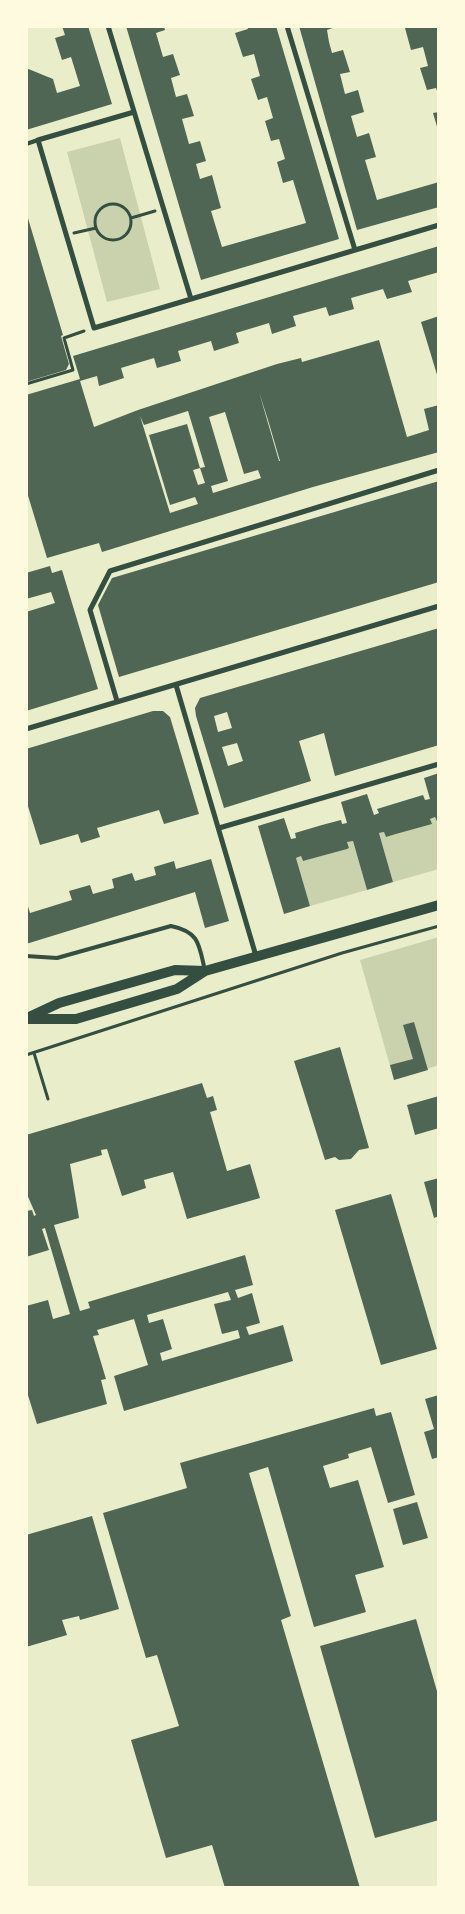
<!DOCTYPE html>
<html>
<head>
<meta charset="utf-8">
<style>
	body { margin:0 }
	#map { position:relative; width:465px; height:1914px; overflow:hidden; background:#e9edc9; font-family:"Alegreya Sans",sans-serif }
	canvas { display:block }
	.frame { position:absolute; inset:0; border:28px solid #fefae0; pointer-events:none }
</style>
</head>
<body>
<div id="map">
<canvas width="465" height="1914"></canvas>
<div class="frame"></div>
</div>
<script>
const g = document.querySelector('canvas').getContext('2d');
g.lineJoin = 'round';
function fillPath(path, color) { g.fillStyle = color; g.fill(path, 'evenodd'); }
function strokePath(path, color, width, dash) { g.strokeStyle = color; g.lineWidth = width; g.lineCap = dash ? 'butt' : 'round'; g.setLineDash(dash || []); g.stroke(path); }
fillPath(new Path2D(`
	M120,138l40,151 -53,13 -40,-150z
	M435,817l4,11v41l-46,13 -14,-49 5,-1 2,5 45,-13 -1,-5z
	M353,841l14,49 -57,16 -14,-48 5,-2 2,5 46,-13 -2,-6z
	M439,937v128l-45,15 -34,-120z`), '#cad2ad');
fillPath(new Path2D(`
	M62,26h26l24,78 -86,26v-62l27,11 4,14 23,-7 -9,-29 -9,3 -7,-22 10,-3z
	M126,26h38l1,4 -9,3 7,24 10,-3 7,21 -9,3 5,19 11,-3 7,22 -12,3 7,25 11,-3 6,20 -10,3 4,15 12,-4 9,33 -10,3 11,36 84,-24 -13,-43 -10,3 -6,-21 8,-3 -6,-20 -8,2 -6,-20 8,-3 -6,-21 -9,3 -7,-21 9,-3 -6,-22 -11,3 -8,-24 13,-4 -1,-3h29l63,213 -138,41z
	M299,26h39l-11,4 2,12 3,11 11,-3 7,22 -10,2 5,20 13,-4 6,22 -13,4 6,21 12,-4 7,24 -11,3 12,40 62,-18v25l-82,23z
	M412,26h27v70l-3,-8 -9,2 -7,-22 8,-2 -5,-19 -12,3 -6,-22z
	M439,112v18h-1l-5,-17z
	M27,215l36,120 -2,1 8,28 -3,6 -40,12z
	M439,246v26l-31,9 4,11 -25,7 -4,-10 -32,9 3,11 -25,7 -3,-9 -33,9 3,10 -24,8 -3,-11 -33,10 3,10 -25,8 -3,-10 -33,10 3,10 -24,7 -3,-10 -33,10 3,10 -25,8 -2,-10 -17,5 14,46 44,-17 139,-46 24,-6 1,4 77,-22 28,97 22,-7 -5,-21 15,-4v47l-126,35 -211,65 -3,-9 -52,15 -21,-69v-94l54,-16 -7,-23zM259,392l9,28 12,41h-1zM188,411l17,56 -5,1 -13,-44 -38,11 21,70 25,-8 3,7 -28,9 -30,-97 4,9zM225,412l19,62 14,-4 3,8 -48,15 -2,-7 17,-5 -19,-64zM200,468l5,15 -7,2 -5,-15z
	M439,316v62h-1l-17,-56z
	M439,481v101l-320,95 -21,-72 14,-27z
	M50,566l2,7 10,-3 36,119 -72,22v-99l29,-9 -4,-11 -25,7v-26z
	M439,628v117l-104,31 -11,-43 -25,8 12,40 -87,27 -28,-92 -1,-8 5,-10zM227,712l5,16 -14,4 -4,-16zM237,743l6,18 -15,5 -6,-19z
	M153,711h10l7,6 29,97 -35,10 -5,-14 -62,18 3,9 -19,6 -3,-9 -38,11 -14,-45v-51z
	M439,773v53l-4,-9 -5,2 2,5 -36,10 -10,3 -2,-5 -5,1 14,49 -26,8 -14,-49 -6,1 2,6 -2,1 -44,12 -2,-5 -5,2 14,48 -26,8 -26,-88 26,-8 7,21 5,-1 -1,-5 27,-8 19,-5 1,4 5,-1 -6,-21 26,-8 7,21 5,-2 -2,-4 36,-11 10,-3 2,5 5,-1 -6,-21z
	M211,859l18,62 -24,7 -10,-36 -169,52v-44l4,13 42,-13 -3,-9 21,-6 3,9 21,-6 -2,-9 20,-6 3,8 21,-6 -2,-8 20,-6 2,8z
	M414,1022l14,48 -34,10 -4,-15 23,-6 -10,-34z
	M340,1047l29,101 -10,2 -8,9 -12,1 -4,-3 -10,3 -31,-99z
	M202,1083l5,15 6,-2 4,14 -7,2 17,59 23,-7 10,34 -73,21 -14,-47 -29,8 2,8 -24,8 -15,-47 -6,1 1,5 -32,9 9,54 -25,7 26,86 10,-3 -2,-6 157,-47 8,30 -18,5 3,8 14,-5 8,30 -14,4 3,8 34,-10 10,36 -169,50 -10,-35 34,-11 -14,-46 -37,11 2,5 -6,1 13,43 -5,1 6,24 -70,20 -11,-35v-83l22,-6 5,19 17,-5 -25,-86 -3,1 7,21 -23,7v-35h2l-2,-11 6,-1 2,6 2,-1 -10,-23v-57zM228,1292l3,8 -17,4 8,30 16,-4 2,8 -78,23 -2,-8 12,-4 -9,-30 -14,4 -2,-8z
	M439,1096v32l-24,7 -8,-30z
	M439,1178v38l-5,2 -10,-36z
	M391,1194l46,155 -56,16 -46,-155z
	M439,1395v62l-7,2 -8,-27 10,-3 -9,-30z
	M374,1408l2,8 15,-4 24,83 -27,8 -17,-56 -23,7 1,4 -26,8 7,22 28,-8 26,87 -29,8 11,37 -52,15 -46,-160 -19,6 42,143 -10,4 79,268h-135l-13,-43 -46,13 -35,-118 48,-14 -22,-71 -11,3 -43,-145 84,-25 -7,-25z
	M417,1502l11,36 -25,7 -10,-36z
	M92,1516l27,93 -39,11 -1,-4 -17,4 5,15 -41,12v-112z
	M416,1619l23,79v122l-64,18 -55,-192z`), '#4f6655');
strokePath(new Path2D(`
	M95 222a18 18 0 1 1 36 0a18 18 0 1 1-36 0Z
	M131,218l24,-7
	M74,233l22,-5
	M26,384l47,-14 -9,-32 20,-7
	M34,1053l14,46
	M26,1055l316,-102 97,-27`), '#344e41', 3);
strokePath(new Path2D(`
	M26,144l12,-4
	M26,956l31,2 114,-32c29,6 28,19 34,45`), '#344e41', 4);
strokePath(new Path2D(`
	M108,26l83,273
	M287,26l68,224
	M134,112l-96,28 56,188 345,-103
	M176,685l80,271
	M117,701l-27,-91 20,-39 329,-101
	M26,729l413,-123
	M219,828l220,-64`), '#344e41', 5);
strokePath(new Path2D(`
	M27,1018l32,-15 116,-33 30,1
	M26,1019h50l101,-30 28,-18 234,-66`), '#344e41', 10);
</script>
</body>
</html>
